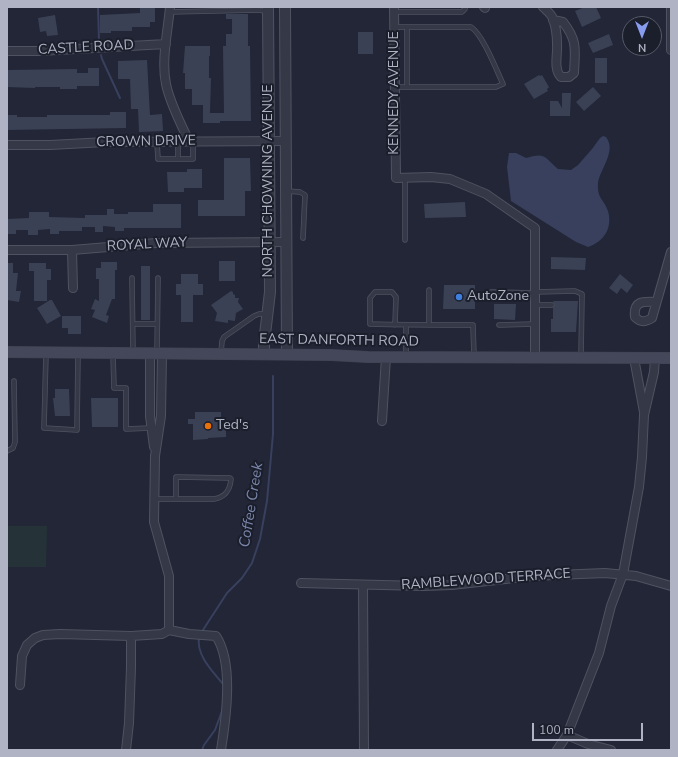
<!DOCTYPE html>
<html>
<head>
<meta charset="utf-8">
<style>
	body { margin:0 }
	#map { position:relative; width:678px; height:757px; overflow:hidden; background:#222636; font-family:"Nunito Sans",sans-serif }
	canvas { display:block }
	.frame { position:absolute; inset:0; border:8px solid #afb3c3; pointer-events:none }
	.north { position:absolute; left:622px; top:16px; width:40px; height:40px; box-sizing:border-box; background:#1b1e2b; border:1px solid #565a68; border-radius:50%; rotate:180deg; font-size:11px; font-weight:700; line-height:16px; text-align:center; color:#afb3c3 }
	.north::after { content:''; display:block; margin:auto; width:14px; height:18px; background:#889cef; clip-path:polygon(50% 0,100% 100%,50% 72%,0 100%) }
	.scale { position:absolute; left:532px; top:723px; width:111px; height:18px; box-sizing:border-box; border:2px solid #afb3c3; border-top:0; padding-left:5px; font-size:12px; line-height:14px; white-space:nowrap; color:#afb3c3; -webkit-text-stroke:3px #1b1e2b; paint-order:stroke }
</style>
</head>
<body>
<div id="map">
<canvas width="678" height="757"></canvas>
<div class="frame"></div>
<div class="north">N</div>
<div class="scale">100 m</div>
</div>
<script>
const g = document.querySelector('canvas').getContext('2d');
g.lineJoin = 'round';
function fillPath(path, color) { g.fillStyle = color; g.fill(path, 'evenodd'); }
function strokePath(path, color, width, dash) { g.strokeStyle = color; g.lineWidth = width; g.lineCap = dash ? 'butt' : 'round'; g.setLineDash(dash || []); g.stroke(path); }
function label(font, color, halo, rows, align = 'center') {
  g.font = font + ' "Nunito Sans",sans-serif'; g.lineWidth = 4; g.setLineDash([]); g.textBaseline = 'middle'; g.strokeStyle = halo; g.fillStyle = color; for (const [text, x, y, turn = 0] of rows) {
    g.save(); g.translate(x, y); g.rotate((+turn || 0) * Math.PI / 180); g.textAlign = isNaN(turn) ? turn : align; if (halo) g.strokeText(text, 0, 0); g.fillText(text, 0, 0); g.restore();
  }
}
fillPath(new Path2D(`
	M7,526h40l-1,41h-39z`), '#253338');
fillPath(new Path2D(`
	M603,136l3,1c11,14 -6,32 -8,46 -1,16 6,16 10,28 5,18 -5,31 -20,36l-12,-5 -65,-41 -4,-34 2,-14h7l10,5c20,-6 18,-1 32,11l13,1 7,-5 14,-16 8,-11z`), '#38405e');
strokePath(new Path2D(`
	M98,7l1,35
	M101,55l1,4 18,39
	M201,633l26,-40 15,-15 10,-15 8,-24 7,-38 6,-67v-58
	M199,637c-3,19 14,35 25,48
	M202,750l2,-5 11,-15 7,-19`), '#38405e', 2);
fillPath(new Path2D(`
	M140,7h15v15h-5v5h-18v4h-21v2h-11v-18l40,-2z
	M585,7h11l5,11 -19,9 -7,-16z
	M226,14h22v32h2l1,75h-31v2h-17v-18h-11v-16h-7v-16h-2l2,-27h25v10h-1v22h2l-1,35h14l-1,-67h3v-12h6v-15h-6z
	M55,15l3,20 -11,1 -1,-5 -6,1 -2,-14z
	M358,32h15v22h-15z
	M609,34l4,11 -20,8 -5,-10z
	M595,58h12v25h-12z
	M147,60l3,55 12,-1 1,17 -24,1 -1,-23h-7l-1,-30h-12v-18z
	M88,68h11v18h-22v3h-17v-2h-25v1l-28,-1v-17l70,-1v4h11z
	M539,75l1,1 2,-1 7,12 -2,2 1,2 -14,8 -10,-15z
	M593,87l8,9 -17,15 -8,-9z
	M562,93h9l-1,23h-20v-15h8l4,7z
	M110,112h16v16l-119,2v-15h10v2h30v-2h63z
	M224,158h26l1,33h-6v25h-47v-16h26z
	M187,169h15v19h-18v4h-16l-1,-20h20z
	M465,202l1,15 -41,1 -1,-14z
	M153,204h28v24h-57v3h-9v-4l-12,-1v6h-8v-5h-13v4h-23v3h-9v-5l-12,1v5h-10v-5h-12v4h-9v-15l22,-1v-6h20v5l36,1v-3h22v-6h7v5h14v-2h25z
	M551,257l35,1 -1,12 -34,-1z
	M219,261h16v20h-16z
	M101,262h16v8h-2v29h-3l-6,16 3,1 -2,7 -15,-6 3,-7 -4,-1 4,-10 4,2v-22h-3v-11h5z
	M7,263h6v10h5l-2,18h5l-2,11 -12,-2z
	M29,263h17v6h5v11h-4v21h-13v-30h-5z
	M141,266h9v54h-9z
	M181,274h17v10h5v11h-10v27h-12v-27h-5v-11h5z
	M620,274l13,11 -6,8 -6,-5 -4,6 -8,-6z
	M444,285h31v24h-32z
	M231,291l2,1v2l2,1v3h4l-1,4 5,7 -7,4 -1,8 -7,-1v3l-13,-2 2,-8 -6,-8z
	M50,300h2l9,16 -14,8 -10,-16z
	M553,301h25l-2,31h-25v-13h2v-11l2,-3z
	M494,304h22l-1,16 -21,-1z
	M62,316h19v18h-13v-6h-6z
	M55,389h14l1,27h-15l-2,-18h2z
	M91,398h27v29h-26z
	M195,412h26v13h5v12l-18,1v1l-15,1v-16h-5v-5h7z`), '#3b4154');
const service = new Path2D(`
	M169,12l88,-2 10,1
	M394,12h68l3,-3v-2
	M394,27h77c12,8 25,42 32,57l-7,3h-101
	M407,27v60
	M157,142l1,17h35v-17
	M178,142v17
	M405,178v62
	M286,191l14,1 5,3 -2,43
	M132,278l1,75
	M429,290v35
	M491,292l44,1
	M535,292l40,-1 7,3 -1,63
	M535,305h17
	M133,324h24
	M395,325l1,-28 -4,-5h-17l-5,6v26c34,1 69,1 103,1l1,32
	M499,325l36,-1
	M46,353l-2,75 33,2 1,-77
	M157,353l1,-75
	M221,353l1,-12 2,-4 30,-21 5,-2h8
	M113,354l1,34h12v41l25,-1
	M406,356v-31
	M7,451l6,-3 2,-6 -1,-61
	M154,499h60c11,-2 16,-8 17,-20l-1,-1 -54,-1v22`);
const minor = new Path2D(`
	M170,7c-2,24 -9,53 -4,77 4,20 15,39 23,58
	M394,7l2,171 35,-1 19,2 36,15 49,34v130
	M484,7l1,1
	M543,7c4,4 9,7 10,12 3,8 4,17 4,25 1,10 -4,25 4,33h8l5,-4c1,-23 4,-32 -11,-51l-10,-2
	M671,7v43
	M7,51h33l126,-7
	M7,145h43l56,-3 180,-1
	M7,250h65l84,-7 130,-1
	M72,250l1,38
	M656,302c-13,-1 -23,-1 -21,15 6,6 10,5 17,1l19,-66
	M150,354v62l4,31
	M162,354l-1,62 -6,40 -1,66 15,54v54
	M634,358l10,54
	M382,421l4,-64
	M301,583l122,3 29,-1 80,-9 73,-3 31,3 35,10
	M363,585l1,165
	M169,630l20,4 27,2c18,27 10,83 5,114
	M20,685l2,-29 5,-11 8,-7 8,-3 17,-1 71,2 31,-2 7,-4
	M567,735l21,9 23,6
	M126,750l3,-27 2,-56v-31
	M557,750l10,-15 32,-82 12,-47 12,-32 16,-87 3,-30 2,-42 10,-43 1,-14`);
const tertiary = new Path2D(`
	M285,7l2,347
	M264,354v-11l6,-51 -2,-285`);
const secondary = new Path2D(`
	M7,352l324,3 37,2 303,1`);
strokePath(service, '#4f5361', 5.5);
strokePath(minor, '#4f5361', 10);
strokePath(tertiary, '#4f5361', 12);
strokePath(secondary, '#3e4250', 12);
strokePath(service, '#353947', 4);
strokePath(minor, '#353947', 8);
strokePath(tertiary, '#353947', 10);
strokePath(secondary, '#434759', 11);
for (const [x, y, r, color] of [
	[459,297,4,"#3f7fe0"],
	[208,426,4,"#e8710a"]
]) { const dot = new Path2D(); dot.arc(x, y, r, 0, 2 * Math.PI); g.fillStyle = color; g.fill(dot); strokePath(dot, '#1b1e2b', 1.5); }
label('14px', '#afb3c3', '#1b1e2b', [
	["CASTLE ROAD",86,48,-3],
	["KENNEDY AVENUE",395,93,-90],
	["CROWN DRIVE",146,142,-1],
	["NORTH CHOWNING AVENUE",269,181,-90],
	["ROYAL WAY",147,245,-3],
	["EAST DANFORTH ROAD",339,341,1],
	["RAMBLEWOOD TERRACE",486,580,-4]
]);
label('14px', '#afb3c3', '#1b1e2b', [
	["AutoZone",467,297],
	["Ted's",216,426]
], 'left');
label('italic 15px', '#7a85aa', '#1b1e2b', [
	["Coffee Creek",252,505,-81]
]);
</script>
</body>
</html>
